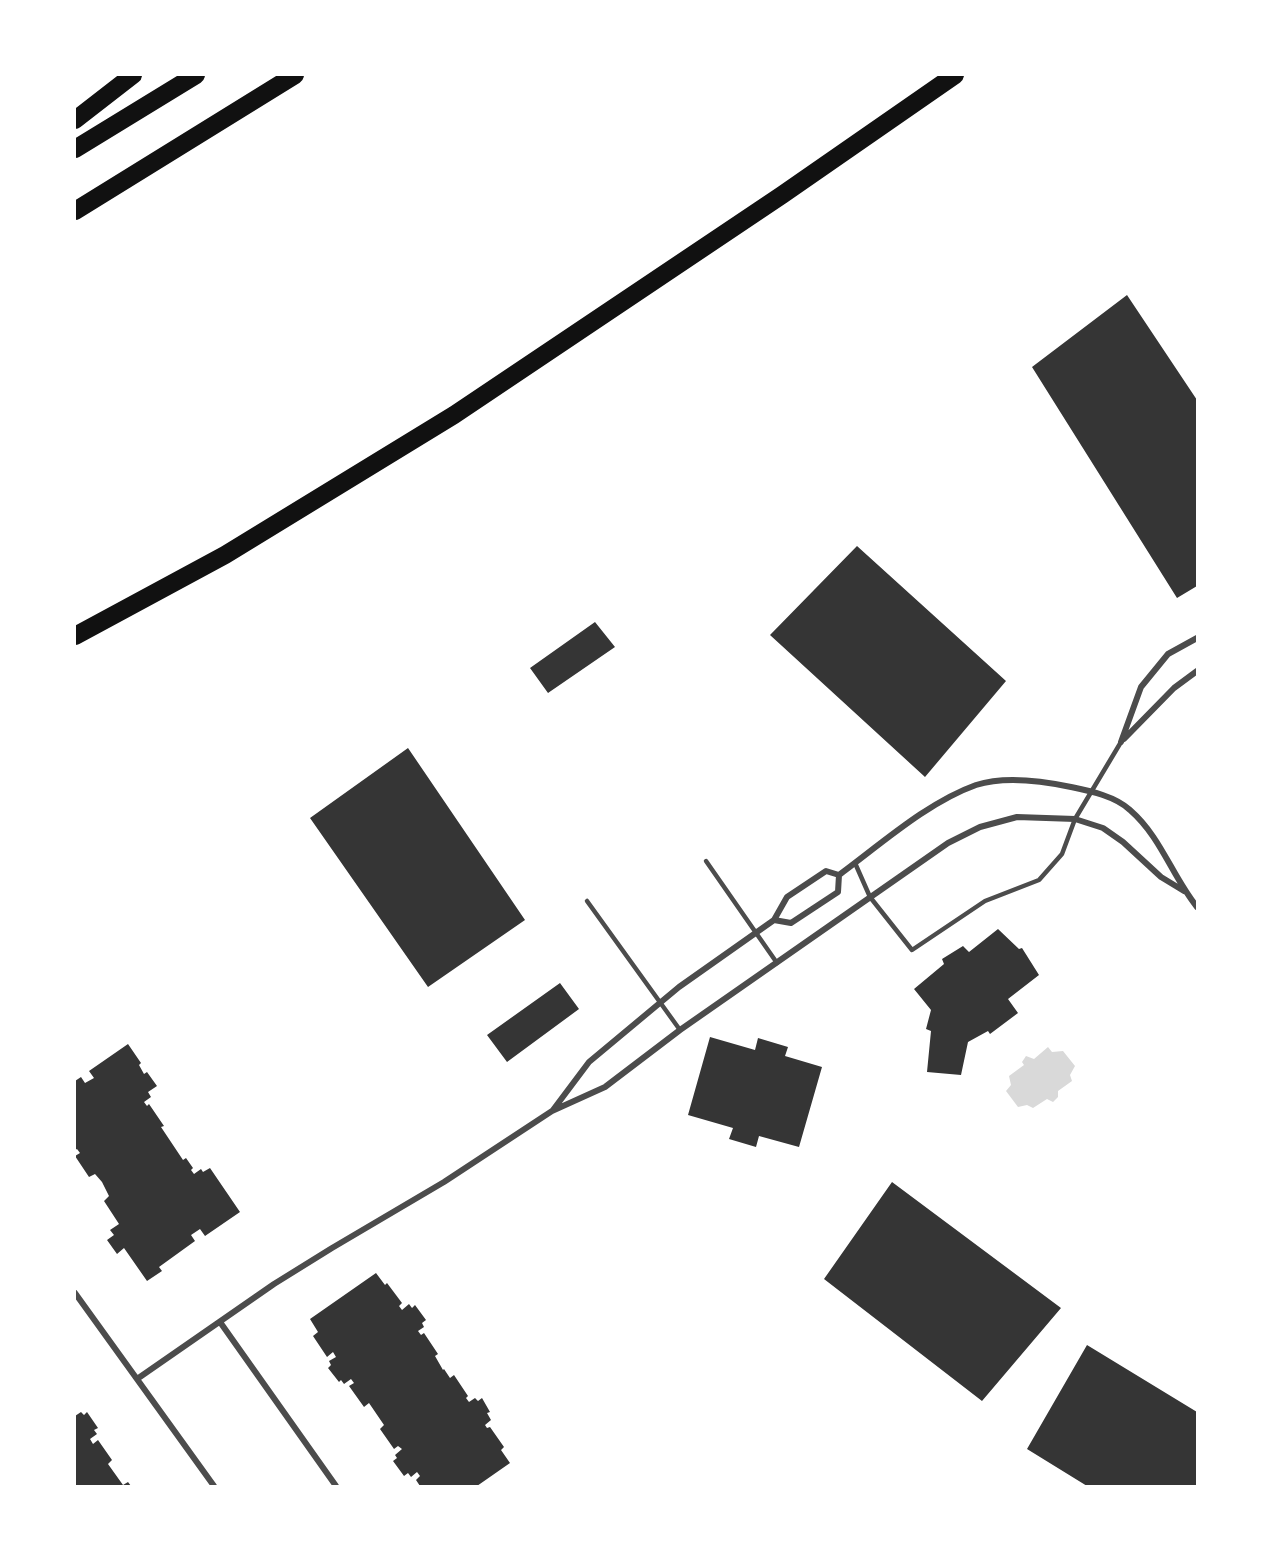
<!DOCTYPE html>
<html>
<head>
<meta charset="utf-8">
<style>
	body { margin:0 }
	#map { position:relative; width:1272px; height:1561px; overflow:hidden; background:#fff; font-family:"Open Sans",sans-serif }
	canvas { display:block }
	.frame { position:absolute; inset:0; border:76px solid #fff; pointer-events:none }
</style>
</head>
<body>
<div id="map">
<canvas width="1272" height="1561"></canvas>
<div class="frame"></div>
</div>
<script>
const g = document.querySelector('canvas').getContext('2d');
g.lineJoin = 'round';
function fillPath(path, color) { g.fillStyle = color; g.fill(path, 'evenodd'); }
function strokePath(path, color, width, dash) { g.strokeStyle = color; g.lineWidth = width; g.lineCap = dash ? 'butt' : 'round'; g.setLineDash(dash || []); g.stroke(path); }
fillPath(new Path2D(`
	M1048,1047l4,5 11,-1 12,15 -5,9 2,6 -14,10v6l-5,5 -6,-3 -14,9 -6,-3 -9,2 -12,-16 5,-6 -2,-9 15,-11 -2,-3 4,-6 8,3z`), '#d9d9d9');
fillPath(new Path2D(`
	M1127,295l70,105v186l-20,12 -145,-231z
	M857,546l149,135 -81,96 -155,-142z
	M595,622l20,25 -67,46 -18,-25z
	M408,748l117,172 -97,67 -118,-169z
	M998,929l21,20 3,-1 17,27 -31,24 10,14 -28,21 -2,-3 -20,11 -7,33 -34,-3 4,-41 -5,-2 5,-19 -17,-21 30,-25 -2,-5 21,-13 6,6z
	M560,983l19,26 -72,53 -20,-27z
	M710,1037l45,13 3,-12 30,9 -3,9 37,11 -23,80 -40,-11 -3,11 -27,-8 4,-11 -45,-13z
	M128,1044l13,19 -2,2 5,9 3,-2 10,14 -9,6 3,5 -7,5 3,4 2,-2 15,22 -3,1 22,33 3,-2 7,10 -2,2 3,4 7,-5 2,3 7,-4 30,44 -35,24 -5,-7 -9,6 4,6 -36,26 3,4 -15,10 -23,-33 -7,6 -10,-14 7,-5 -4,-5 9,-6 -15,-23 5,-5 -7,-14 -7,-8 -6,3 -14,-21 5,-3 -3,-4 -2,1v-69l6,-4 4,6 9,-5 -5,-7z
	M892,1182l169,126 -79,93 -158,-122z
	M376,1273l9,12 2,-2 15,20 -3,3 3,4 7,-6 3,4 3,-3 11,15 -4,3 2,4 -6,4 3,4 3,-2 14,21 -3,2 8,14 1,-1 6,9 4,-3 14,21 -2,2 3,4 6,-4 3,3 4,-3 8,14 -3,1 4,7 -6,5 2,3 3,-1 14,20 -3,3 9,13 -33,23h-57l-4,-6 4,-4 -3,-4 -6,5 -3,-4 -4,3 -11,-15 4,-3 -2,-3 7,-6 -4,-3 -4,3 -14,-20 4,-4 -15,-22 -5,4 -15,-21 5,-3 -3,-4 -7,5 -3,-4 -2,2 -11,-14 3,-3 -2,-4 7,-4 -3,-5 -6,5 -14,-21 5,-4 -8,-13z
	M1087,1345l110,67v74h-110l-60,-37z
	M81,1412l3,3 3,-3 11,16 -4,2 3,4 -7,5 3,5 5,-4 14,20 -4,4 15,21 5,-3 3,4h-56v-70z`), '#353535');
strokePath(new Path2D(`
	M706,861l71,102
	M855,863l15,34 42,53 73,-49 54,-21 23,-26 13,-35 46,-77
	M587,901l93,129`), '#4c4c4c', 4.5);
strokePath(new Path2D(`
	M1124,739l50,-51 23,-17
	M1121,742l20,-55 27,-33 29,-16
	M774,920l13,-23 39,-26 13,4
	M553,1110l36,-48 90,-75 95,-67 17,3 47,-31 1,-17c42,-31 89,-73 137,-90 28,-9 67,-4 95,2 19,4 44,9 59,23 31,27 42,66 67,97
	M75,1293l139,193
	M220,1322l116,164
	M137,1379l137,-95 58,-36 112,-66 108,-71 53,-24 75,-57 182,-127 86,-60 32,-16 37,-10 58,2 28,9 20,14 38,35 23,14`), '#4c4c4c', 6);
strokePath(new Path2D(`
	M75,120l58,-45
	M75,149l121,-74
	M75,211l220,-136
	M75,636l150,-81 229,-140 328,-220 173,-120`), '#111', 18);
</script>
</body>
</html>
